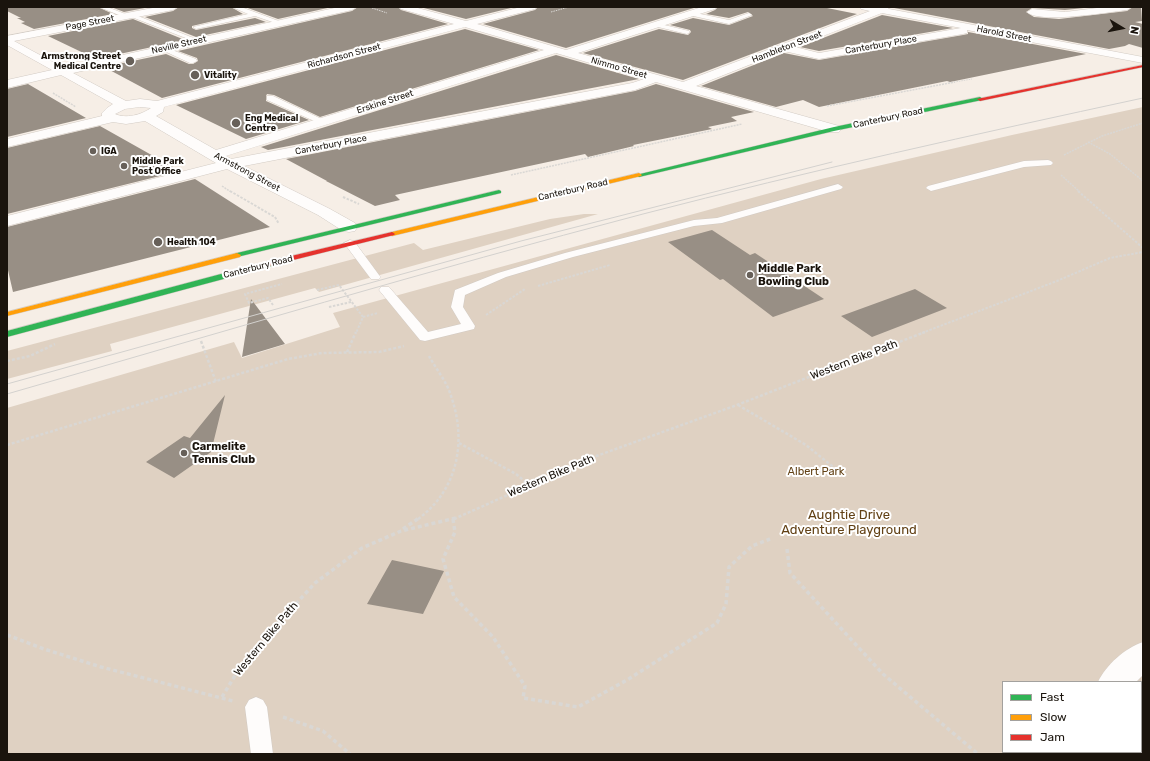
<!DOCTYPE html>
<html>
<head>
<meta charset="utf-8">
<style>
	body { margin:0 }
	#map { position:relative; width:1150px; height:761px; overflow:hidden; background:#f6eee6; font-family:Rubik,sans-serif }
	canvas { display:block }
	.frame { position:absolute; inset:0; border:8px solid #1a140d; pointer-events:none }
	.legend { position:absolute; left:1002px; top:681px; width:140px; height:72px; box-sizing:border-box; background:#fff; border:1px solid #a3a19e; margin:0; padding:5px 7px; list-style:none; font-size:12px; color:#1a140d }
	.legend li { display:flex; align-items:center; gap:8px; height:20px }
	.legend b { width:20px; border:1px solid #a3a19e }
	.north { position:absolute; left:1102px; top:8px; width:40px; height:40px; -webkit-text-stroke:3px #fff; paint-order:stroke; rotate:100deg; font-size:11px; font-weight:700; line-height:16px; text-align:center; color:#1a140d }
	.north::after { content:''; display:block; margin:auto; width:14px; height:18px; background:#1a140d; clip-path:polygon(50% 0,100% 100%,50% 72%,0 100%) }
</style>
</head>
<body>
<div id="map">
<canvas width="1150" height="761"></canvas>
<div class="frame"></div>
<ul class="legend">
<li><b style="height:5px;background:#30b455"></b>Fast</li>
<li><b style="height:5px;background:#ff9f0a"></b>Slow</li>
<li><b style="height:5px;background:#e5322d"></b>Jam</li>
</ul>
<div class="north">N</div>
</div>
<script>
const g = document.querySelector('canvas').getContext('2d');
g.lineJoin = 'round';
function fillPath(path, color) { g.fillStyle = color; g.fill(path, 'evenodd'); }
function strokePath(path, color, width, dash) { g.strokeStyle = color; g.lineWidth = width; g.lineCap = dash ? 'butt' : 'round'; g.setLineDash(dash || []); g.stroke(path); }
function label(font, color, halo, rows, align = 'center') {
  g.font = font + ' Rubik,sans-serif'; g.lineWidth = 4; g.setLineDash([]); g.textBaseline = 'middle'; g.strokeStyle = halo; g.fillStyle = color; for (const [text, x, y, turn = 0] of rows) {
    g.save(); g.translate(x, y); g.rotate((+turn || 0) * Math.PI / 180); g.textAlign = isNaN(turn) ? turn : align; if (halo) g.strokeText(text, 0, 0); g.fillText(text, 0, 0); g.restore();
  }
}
fillPath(new Path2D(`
	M1143,107v647h-1136v-346l227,-66 8,16 98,-31 -7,-14 488,-134 191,-44zM1003,682h138v70h-138z
	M584,214h14l-279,78 -4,-4 -205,56 2,7 -105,28v-28l407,-108 9,7 127,-31z`), '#dfd1c2');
fillPath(new Path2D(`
	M7,7h91l15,7 -79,15 -13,-6 4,-1 -8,-4h4l-14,-7z
	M111,7h39l-26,5z
	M179,7h52l12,7 -51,12v2l4,2 59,-12 11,4 -70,15 -51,-20 28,-6z
	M245,7h87l-54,12z
	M358,7h40l3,3 47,14 -286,74 -58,-31 62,-13 23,10h4l5,-3 -1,-3 -19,-7 174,-40z
	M420,7h95l-49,12z
	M538,7h159l-131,41 -83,-24 52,-14z
	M718,7h104l35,7 -174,66 -100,-27 76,-24 29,6 3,-3 -1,-2 -20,-5 23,-7 36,7 24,-9 -5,-4 -19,6 -23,-4 9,-4z
	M889,7h204l-28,3 -33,-2 -6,4 8,5 25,2 68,-8 6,-4h8l1,14 -7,1 8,2v24l-14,-4 -4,2 -16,3z
	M882,15l71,13 -134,23 -19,-4z
	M133,19l52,21 -89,19 -48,-23z
	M465,29l74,21 -219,67 -46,-22 -7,-1 -1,2v5l43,19 -63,19 -70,-34z
	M968,32l118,22 -136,28 -3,-1 -128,26 -16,-7 -27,7 -75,-21 83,-33 35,7 144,-25 5,-1z
	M556,55l83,24 -371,71 -7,-3z
	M28,84l58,34 -79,19v-48z
	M656,84l98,28 -23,5 6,4 -29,6 4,2 -79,16 1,1 -46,11 -3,-3 -167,36 -23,5 5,5 -25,6 -49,-25h1l-41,-22 349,-68z
	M100,126l80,45 -173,43v-66z
	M195,179l75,48 -257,65 -6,-26v-39z
	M712,230l38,25 5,-2 69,46 -51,18 -50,-38 -3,1 -52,-38z
	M915,289l32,19 -75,29 -31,-21z
	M251,299l34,45 -43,13z
	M225,395l-14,57 -37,26 -28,-16 38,-26 6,2z
	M392,560l52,11 -21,43 -56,-10z`), '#988f85');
const lane = new Path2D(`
	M99,7h8l21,8 5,-1 68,27 -5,1 -67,-26 -5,1z
	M232,7h9l43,16 -3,2 -26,-9 -59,13 -3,-2 55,-13z
	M691,12l38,8 20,-7 3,2 -23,9 -40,-9v-2z
	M656,23l33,8 1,1 -3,2 -33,-8v-2z
	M164,47l32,12 1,2 -4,2h-3l-28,-13 -1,-1z
	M267,96h6l55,26 -1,2h-6l-54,-24z
	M1048,160l3,1 2,2 -2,2 -27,2 -93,24 -5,-3 2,-2 96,-25z
	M838,184l5,3 -2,2 -119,34 -28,3 -121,31 -67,20 -41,18 -2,12 12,19 -1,3 -49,12 -5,-1 -41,-50 2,-3h8l39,45 33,-8 -10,-17 4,-17 43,-17 67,-20 129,-33 23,-2z
	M350,240l4,1 25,34 2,2 -2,2h-8l-27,-36z
	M256,697l7,3 4,7 6,47h-22l-6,-47 4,-7z`);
const street = new Path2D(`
	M158,7h20l-5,3 -159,31 50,27 275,-61h18l-5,3 -279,63 53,28 14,-2 17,2 297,-77 -53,-15 -2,-2h15l52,14 55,-14h16l-2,2 -58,15 89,26 136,-43h15l-2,2 -137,44 105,29 187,-71 -9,-2 -2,-2h28l2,2 254,48v6l-176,-33v3l-4,1 -144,25 -35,-8 -88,35 143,40 2,3 -2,3h-10l-173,-50 -21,8 -391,76 86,43 25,14 2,4 -2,4 -6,1 -6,-1 -25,-16 -91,-46 -220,57v-10l209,-53 -71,-42 -19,3 -13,-2 -106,25v-8l95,-23v-3l5,-5 6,-4 -52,-29 -54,13v-8l45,-10 -45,-25v-9zM882,13l79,15 -142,25 -24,-6zM465,27l79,23 -328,100 -60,-34 7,-4 1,-5zM556,53l88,26 -12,4 -401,76 -5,-3zM140,107l11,1c-10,7 -25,11 -36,6l10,-5z
	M1105,7h27l-5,3c-18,2 -88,14 -100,2l5,-3 33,3z
	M1143,642v33l-7,7h-38c8,-17 27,-34 45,-40z
	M1021,752h35l-1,2h-35z`);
const fast = new Path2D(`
	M980,97l3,2 -1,1 -148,31 -195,46 -3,-2 198,-48z
	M499,190l2,1v2l-264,64 -4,-2 4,-2z
	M266,262h6l1,2 -1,2 -265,71v-6z`);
const slow = new Path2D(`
	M639,173l3,2 -1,1 -249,60 -3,-2 3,-2z
	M237,253l4,2 -1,2 -233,59v-4z`);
const jam = new Path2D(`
	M1143,65v2l-163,34 -3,-2z
	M392,232l3,2 -1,1 -125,31 -4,-2 1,-2z`);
strokePath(lane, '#d2cbc4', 1);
strokePath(street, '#d2cbc4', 1);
strokePath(fast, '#d2cbc4', 1);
strokePath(slow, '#d2cbc4', 1);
strokePath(jam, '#d2cbc4', 1);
strokePath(new Path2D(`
	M372,8l15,5
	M551,12l18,-5
	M949,83l23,-4`), '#d9d7d4', 1, [1.5, 1]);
strokePath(new Path2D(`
	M53,93l23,14
	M827,106l128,-24
	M1088,142l22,12 33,27
	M1064,155l38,-19 41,-13
	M511,175l231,-51
	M1061,175l19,17
	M222,186l9,6`), '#d9d7d4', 1.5, [2, 1]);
strokePath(new Path2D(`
	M230,191l45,26 4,7
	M1078,191l65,57
	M343,197l16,7
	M538,286l72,-21
	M317,290l22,-5 24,32 -7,16
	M273,305l-5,-7 -19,5 -4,-9 37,-10
	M329,307l22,-5
	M486,315l39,-26
	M363,317l15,-4
	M922,333l135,-52 53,-23 33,-6`), '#d9d7d4', 2, [2.5, 1.5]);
strokePath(new Path2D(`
	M201,341l15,41
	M347,352l9,-20
	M7,361l23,-5 25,-12
	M738,405l68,40 36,29
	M459,443l57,31 12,10
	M7,445l281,-86 34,-6 57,-1 25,-6
	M418,519c40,-29 49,-78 33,-123 -4,-14 -15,-27 -22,-40
	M454,519l137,-61 146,-53 188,-73`), '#d9d7d4', 2.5, [3, 2]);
strokePath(new Path2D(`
	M453,519l2,13 -12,27 11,38 39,40 32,49 -2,12 55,9 49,-27 90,-57 9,-19 3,-37 23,-21 18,-7
	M403,529l16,-11
	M787,549l3,24 93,101 95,80
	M7,635l37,14 57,18 132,34
	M222,697l17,-28 23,-28 53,-58 47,-35 39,-17 55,-13
	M283,717l40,14 27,23`), '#d9d7d4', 3.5, [4, 3]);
fillPath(lane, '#fefcfb');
fillPath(street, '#fefcfb');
fillPath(fast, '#30b455');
fillPath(slow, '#ff9f0a');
fillPath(jam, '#e5322d');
strokePath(new Path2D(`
	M7,384l514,-143 311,-79
	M7,394c212,-61 423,-124 636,-180 166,-43 333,-80 500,-116`), '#d3d1ce', 1);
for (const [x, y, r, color] of [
	[130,61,5,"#676059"],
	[195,75,5,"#676059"],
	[236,123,5,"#676059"],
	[93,151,4,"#676059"],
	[124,166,4,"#676059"],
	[158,242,5,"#676059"],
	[750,275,4,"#676059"],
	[184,453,4,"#676059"]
]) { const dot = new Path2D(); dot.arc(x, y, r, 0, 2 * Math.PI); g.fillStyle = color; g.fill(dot); strokePath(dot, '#fff', 1.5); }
label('9px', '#1a140d', '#fff', [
	["Page Street",90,23,-11],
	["Harold Street",1004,34,11],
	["Neville Street",179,45,-13],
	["Canterbury Place",881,45,-10],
	["Hambleton Street",787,47,-21],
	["Richardson Street",344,56,-15],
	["Nimmo Street",619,68,16],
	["Erskine Street",385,102,-18],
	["Canterbury Road",888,118,-12],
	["Canterbury Place",331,145,-11],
	["Armstrong Street",247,172,28],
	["Canterbury Road",573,190,-13],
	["Canterbury Road",258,267,-14]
]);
label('bold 9px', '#1a140d', '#fff', [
	["Armstrong Street",121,56,"right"],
	["Medical Centre",121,66,"right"],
	["Vitality",204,75],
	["Eng Medical",245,118],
	["Centre",245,128],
	["IGA",101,151],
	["Middle Park",132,161],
	["Post Office",132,171],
	["Health 104",167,242]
], 'left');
label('bold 11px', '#1a140d', '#fff', [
	["Middle Park",758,269],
	["Bowling Club",758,282],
	["Carmelite",192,447],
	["Tennis Club",192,460]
], 'left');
label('11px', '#1a140d', '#fff', [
	["Western Bike Path",854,360,-21],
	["Western Bike Path",551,476,-23],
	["Western Bike Path",266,639,-50]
]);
label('11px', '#624115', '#fff', [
	["Albert Park",816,472]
]);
label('13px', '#624115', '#fff', [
	["Aughtie Drive",849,515],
	["Adventure Playground",849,530]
]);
</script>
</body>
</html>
